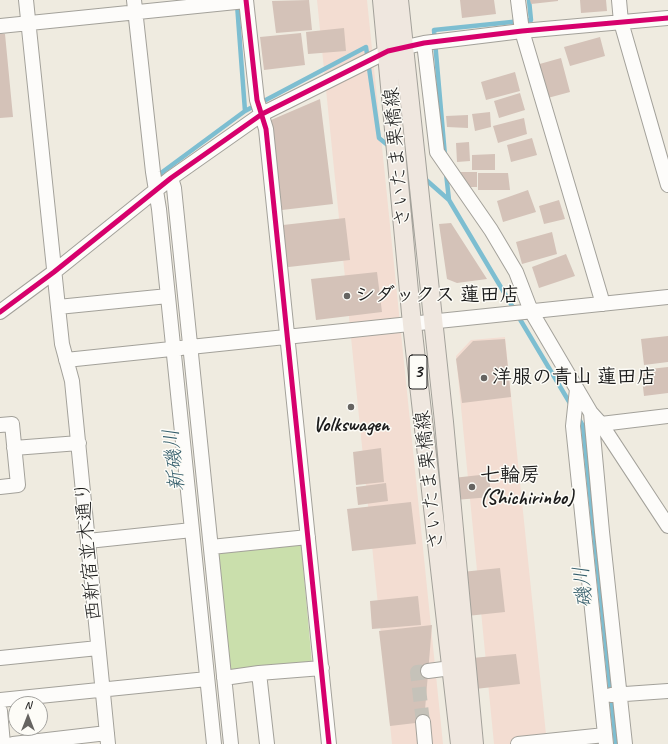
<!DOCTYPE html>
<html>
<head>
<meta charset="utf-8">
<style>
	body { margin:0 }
	#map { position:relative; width:668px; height:744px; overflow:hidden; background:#efebe0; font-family:Caveat,sans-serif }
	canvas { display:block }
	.north { position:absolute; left:8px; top:696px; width:40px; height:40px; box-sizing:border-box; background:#fdfcf7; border:1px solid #a3a29f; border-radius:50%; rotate:0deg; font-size:11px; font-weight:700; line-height:16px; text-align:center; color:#1c1c1c }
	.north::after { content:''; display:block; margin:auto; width:14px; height:18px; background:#666461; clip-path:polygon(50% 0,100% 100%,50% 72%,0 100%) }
</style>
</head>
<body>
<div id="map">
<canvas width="668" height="744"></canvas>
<div class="north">N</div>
</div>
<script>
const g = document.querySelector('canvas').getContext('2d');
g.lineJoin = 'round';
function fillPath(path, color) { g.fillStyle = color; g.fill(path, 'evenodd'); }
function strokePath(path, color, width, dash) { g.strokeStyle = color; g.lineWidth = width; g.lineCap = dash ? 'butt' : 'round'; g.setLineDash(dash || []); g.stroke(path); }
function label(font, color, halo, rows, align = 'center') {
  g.font = font + ' Caveat,"Klee One",sans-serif'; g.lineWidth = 3; g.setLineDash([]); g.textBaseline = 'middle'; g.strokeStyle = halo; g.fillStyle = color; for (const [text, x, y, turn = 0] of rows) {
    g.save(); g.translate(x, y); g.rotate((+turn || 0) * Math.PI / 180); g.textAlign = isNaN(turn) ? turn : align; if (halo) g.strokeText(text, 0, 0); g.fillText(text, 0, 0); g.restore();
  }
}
fillPath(new Path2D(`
	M317,0h50l76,744h-51z
	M505,337l42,407h-53l-38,-388 15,-16z`), '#f3ddd2');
fillPath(new Path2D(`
	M301,543l11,121 -88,8 -11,-121z`), '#cadfac');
strokePath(new Path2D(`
	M245,111l121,-64 13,91 11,9
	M445,156l-11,-126 97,-10 -2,-20
	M446,173l3,27
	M424,178l25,22 122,205
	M162,181l-1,-8 84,-62 -8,-107
	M578,417l5,9 33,318`), '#7dbed1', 4.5);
fillPath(new Path2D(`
	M309,0l3,30 -36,3 -4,-32z
	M460,0h34l2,14 -34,4z
	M530,0h28v1l-27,3z
	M580,0h26l1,11 -26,2z
	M344,28l2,23 -38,3 -2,-22z
	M301,33l4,32 -41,5 -4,-33z
	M0,34h5l8,83 -13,1z
	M600,37l5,19 -35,10 -6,-19z
	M561,58l9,34 -26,7 -8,-34z
	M515,72l5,19 -34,9 -5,-18z
	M520,93l5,17 -26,8 -5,-17z
	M320,99l13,105 -51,6 -11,-90z
	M490,112l1,15 -16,4 -3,-17z
	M468,115v13l-21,-1 -1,-11z
	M524,118l3,16 -29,9 -5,-17z
	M532,138l5,17 -26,7 -4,-17z
	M469,142l1,19 -13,1 -1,-19z
	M495,154v16h-23v-15z
	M460,172h17v15h-9z
	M478,173h30l2,17h-32z
	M528,190l8,22 -33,10 -6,-21z
	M559,200l6,19 -21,5 -5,-18z
	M345,218l5,42 -70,8 -3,-26h8l-2,-17z
	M451,223l36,56 -30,4 -10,-4 -8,-55z
	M552,232l5,22 -35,10 -6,-22z
	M566,254l9,22 -36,12 -7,-21z
	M377,272l5,40 -66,8 -5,-41z
	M668,336v26l-24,3 -3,-26z
	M505,339l6,58 -49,6 -6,-44 17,-18z
	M668,367v26l-24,3 -3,-26z
	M381,448l3,34 -28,3 -3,-33z
	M489,474l2,23 -36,3 -2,-22z
	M386,483l2,18 -30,4 -2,-18z
	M411,502l5,42 -64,7 -5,-42z
	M500,568l5,44 -38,4 -5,-44z
	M418,596l3,29 -49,4 -2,-28z
	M432,625l-8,97 -34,4 -11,-95z
	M516,654l4,30 -45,5 -3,-31z`), '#d4c2b8');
strokePath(new Path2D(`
	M423,722l-6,-50 11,-1`), '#c5c2b9', 14, [14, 7]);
const minor = new Path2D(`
	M26,0l32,307 4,37 10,37 36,363
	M134,0l19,172 6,37 55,535
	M246,0l11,100 9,29 63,615
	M518,0l4,31 81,273
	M619,0l2,22 47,163
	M0,26l246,-25
	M424,43l13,109 54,78 25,42 15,39 60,102 10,11 67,102
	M171,178l3,10 57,556
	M58,307l110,-11
	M0,312l54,-40 117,-94 91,-64 126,-63 36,-8 98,-12 146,-13
	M66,360l602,-63
	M577,389l-4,37 33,318
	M591,413l11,119 23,212
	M601,424l67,-8
	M0,425l12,-1 6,61 -18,2
	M14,448l65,-5
	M88,541l104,-11
	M211,547l97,-10
	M0,658l98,-10
	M428,671l23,-3
	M259,673l8,71
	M224,678l35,-5 63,-5
	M611,695l57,-4
	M0,700l207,-21
	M0,711l3,33
	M423,722l2,22
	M13,744l94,-11
	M518,744l87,-9`);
const major = new Path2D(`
	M382,0l30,324 48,420
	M399,0l45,422 30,322`);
strokePath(minor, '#a3a19a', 16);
strokePath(major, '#a3a19a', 20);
strokePath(minor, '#fdfcfa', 14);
strokePath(major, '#efe7df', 18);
strokePath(new Path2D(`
	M246,0l11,100 9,29 63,615
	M0,312l54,-40 117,-94 91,-64 126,-63 36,-8 98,-12 146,-13`), '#d6006c', 5);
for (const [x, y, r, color] of [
	[347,296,4,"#666461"],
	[484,378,4,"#666461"],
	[351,407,4,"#666461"],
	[472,487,4,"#666461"]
]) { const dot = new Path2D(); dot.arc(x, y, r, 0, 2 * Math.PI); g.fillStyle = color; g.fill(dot); strokePath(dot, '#fdfcf7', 1.5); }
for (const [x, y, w] of [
	[418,372,18]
]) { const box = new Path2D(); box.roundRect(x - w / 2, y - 17, w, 34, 3); g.fillStyle = '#fdfcf7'; g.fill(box); strokePath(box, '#1c1c1c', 1); }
label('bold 19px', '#1c1c1c', null, [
	["3",418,372]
]);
label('20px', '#1c1c1c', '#fdfcf7', [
	["さいたま栗橋線",398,157,-95],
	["さいたま栗橋線",430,480,-96],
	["西新宿並木通り",89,551,-95]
]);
label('bold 20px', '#1c1c1c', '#fdfcf7', [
	["シダックス 蓮田店",355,296],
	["洋服の青山 蓮田店",492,378],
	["Volkswagen",351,426,"center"],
	["七輪房",480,476],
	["(Shichirinbo)",480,499]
], 'left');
label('italic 21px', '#325c6a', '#fdfcf7', [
	["新磯川",175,460,-96],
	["磯川",584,587,-96]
]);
</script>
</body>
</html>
